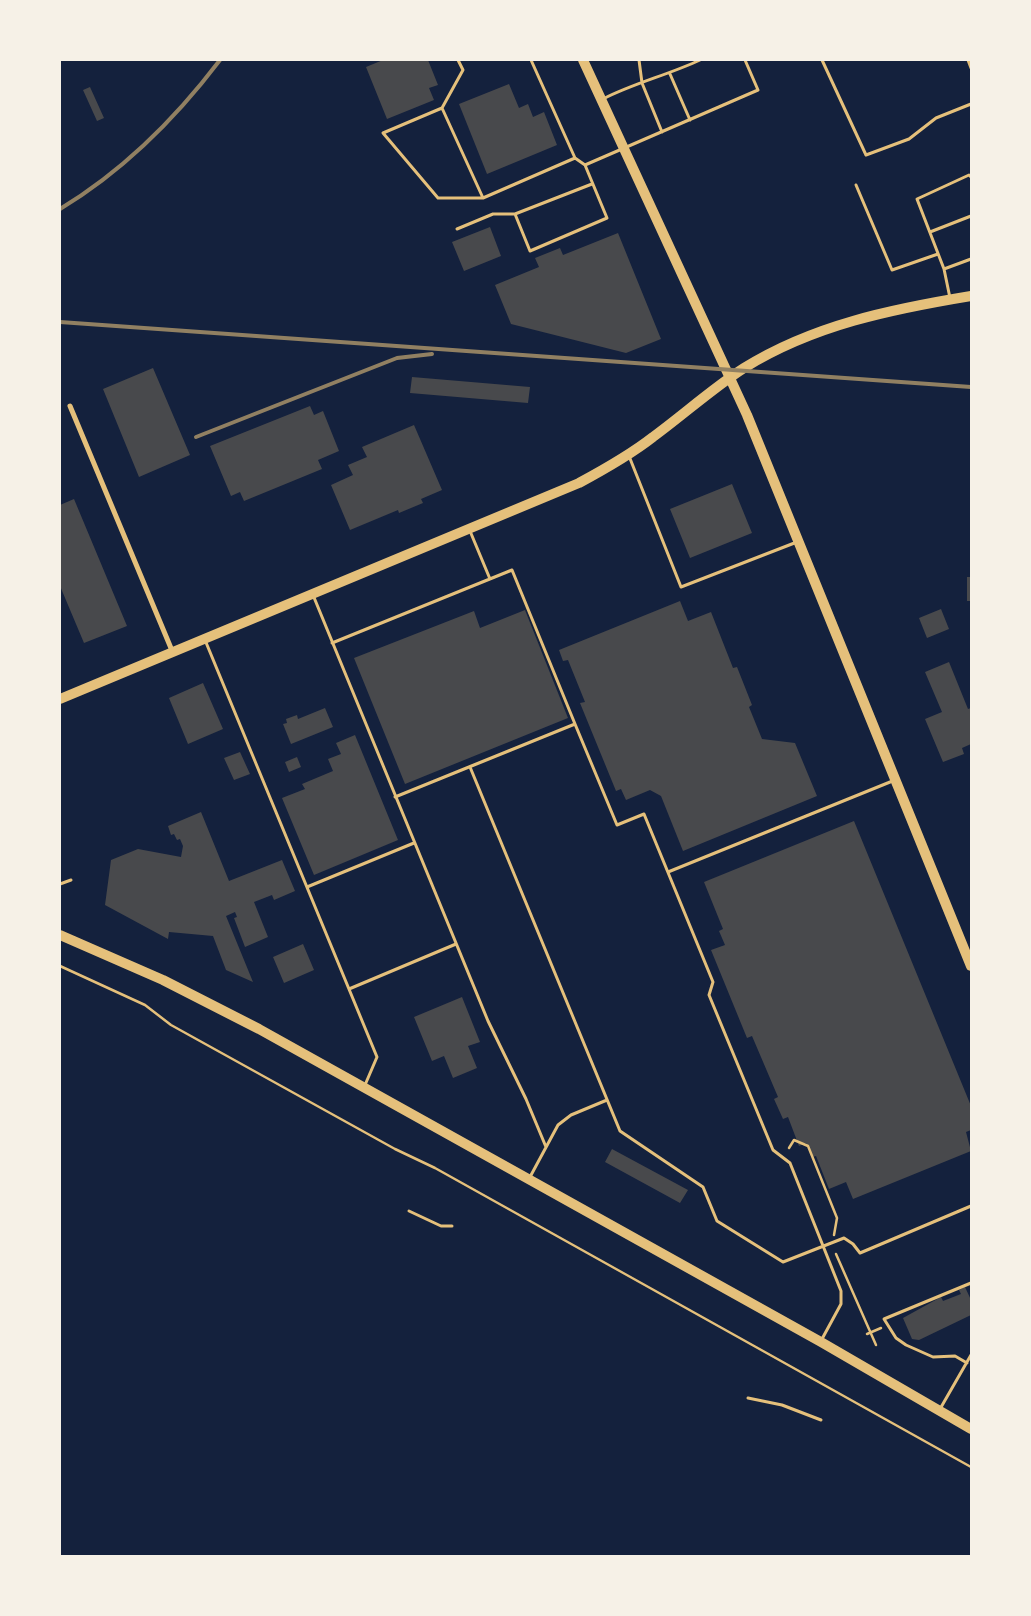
<!DOCTYPE html>
<html>
<head>
<meta charset="utf-8">
<style>
	body { margin:0 }
	#map { position:relative; width:1031px; height:1616px; overflow:hidden; background:#14213d; font-family:Arial,sans-serif }
	canvas { display:block }
	.frame { position:absolute; inset:0; border:61px solid #f6f1e7; pointer-events:none }
</style>
</head>
<body>
<div id="map">
<canvas width="1031" height="1616"></canvas>
<div class="frame"></div>
</div>
<script>
const g = document.querySelector('canvas').getContext('2d');
g.lineJoin = 'round';
function fillPath(path, color) { g.fillStyle = color; g.fill(path, 'evenodd'); }
function strokePath(path, color, width, dash) { g.strokeStyle = color; g.lineWidth = width; g.lineCap = dash ? 'butt' : 'round'; g.setLineDash(dash || []); g.stroke(path); }
fillPath(new Path2D(`
	M383,60h45l10,25 -9,3 5,12 -47,19 -21,-52z
	M509,84l10,24 9,-4 5,13 11,-5 13,33 -70,29 -28,-70z
	M90,87l14,31 -7,3 -14,-31z
	M490,227l11,29 -37,15 -12,-29z
	M618,233l43,106 -35,14 -115,-29 -16,-39 44,-18 -4,-9 25,-10 3,7z
	M153,368l37,87 -51,22 -36,-88z
	M412,377l118,10 -2,16 -118,-10z
	M310,406l4,9 9,-4 16,40 -21,9 4,9 -78,32 -4,-9 -9,4 -21,-50z
	M414,425l28,65 -21,9 2,4 -24,10 -1,-3 -48,20 -19,-45 22,-10 -5,-10 19,-8 -5,-10z
	M732,484l20,49 -62,25 -20,-49z
	M74,499l53,127 -43,17 -24,-57v-81z
	M967,577h4v24h-4z
	M680,601l8,20 23,-9 22,56 4,-1 15,38 -3,2 13,32 33,4 22,53 -134,55 -22,-55 -11,-6 -24,10 -5,-11 -5,2 -36,-88 5,-1 -17,-42 -5,1 -4,-11z
	M941,609l8,20 -22,9 -8,-20z
	M525,610l43,108 -163,66 -51,-126 120,-47 6,17z
	M949,662l19,47 3,-1v36l-9,4 2,6 -21,8 -18,-43 17,-7 -17,-40z
	M203,683l20,46 -35,15 -19,-46z
	M325,708l8,19 -42,17 -8,-20 4,-1 -1,-4 11,-4 1,4z
	M355,735l43,105 -84,35 -32,-77 23,-9 -3,-5 31,-13 -5,-12 13,-5 -5,-11z
	M240,752l10,22 -16,6 -10,-22z
	M297,757l4,10 -12,5 -4,-10z
	M201,812l28,69 53,-21 13,31 -21,9 -2,-5 -18,7 14,35 -23,10 -11,-29 3,-1 -2,-5 -9,4 27,66 -27,-12 -13,-34 -44,-4 -1,7 -63,-34 6,-45 27,-11 43,8 2,-11 -3,-7 -3,1 -3,-6 -3,1 -3,-9z
	M854,821l117,285v24l-5,2 5,19 -118,48 -7,-17 -17,7 -13,-33 -4,1 -6,-14 -7,3 -11,-29 -5,2 -9,-20 4,-2 -26,-61 -5,2 -36,-88 14,-5 -6,-14 4,-2 -19,-47z
	M303,944l11,26 -30,13 -11,-26z
	M462,997l18,45 -12,4 9,22 -24,10 -9,-22 -12,5 -18,-44z
	M612,1149l76,41 -8,13 -75,-41z
	M965,1287l6,13v15l-52,25 -7,-1 -9,-21 38,-21 2,4 18,-7 -2,-4z`), '#48494c');
strokePath(new Path2D(`
	M60,966l85,39 26,20 224,124 40,19 536,299
	M789,1148l5,-8 14,6 29,72 -3,17
	M836,1254l40,91
	M867,1334l14,-6`), '#e5c07b', 2.5);
strokePath(new Path2D(`
	M458,60l5,10 -21,38 41,90 92,-40
	M531,60l44,98 10,7
	M639,60l3,23 20,49
	M822,60l44,95 43,-16 27,-21 35,-14
	M968,60l3,8
	M670,74l20,46
	M603,99c31,-16 65,-24 97,-39
	M442,108l-59,25 55,65h45
	M592,184l-77,30 15,37 77,-33 -22,-53 173,-75 -13,-30
	M856,185l36,85 46,-16
	M457,229l36,-15h22
	M930,232l41,-16
	M944,269l27,-10
	M950,298l-6,-29 -27,-70 52,-24 2,2
	M629,456l52,131 116,-45
	M470,531l20,48
	M313,595l175,426 38,78 20,48
	M205,640l172,417 -12,28
	M332,643l180,-73 63,154
	M470,767l150,364 83,56 14,34 66,41 61,-24 9,6 7,9 111,-47
	M395,797l180,-73 42,101 27,-11 69,168 -4,13 64,155 17,13 51,128v13l-19,35
	M668,872l227,-92
	M60,884l11,-4
	M307,887l107,-44
	M349,989l107,-45
	M530,1177l28,-52 13,-10 36,-15
	M409,1211l32,15h11
	M967,1363l-12,-7 -22,1 -27,-12 -10,-7 -12,-19 87,-36
	M748,1398l34,7 39,15
	M940,1409l31,-54`), '#e5c07b', 3);
strokePath(new Path2D(`
	M70,406l103,247`), '#e5c07b', 5);
strokePath(new Path2D(`
	M583,60l164,355 224,551
	M60,699l519,-216c26,-14 51,-28 74,-46 30,-22 60,-49 91,-69 69,-43 148,-59 227,-72`), '#e5c07b', 10);
strokePath(new Path2D(`
	M60,935l103,45 96,49 562,313 150,87`), '#e5c07b', 10);
strokePath(new Path2D(`
	M60,209c63,-38 116,-91 160,-149
	M60,322l911,65
	M196,437l201,-79 35,-4`), '#918062', 4);
</script>
</body>
</html>
